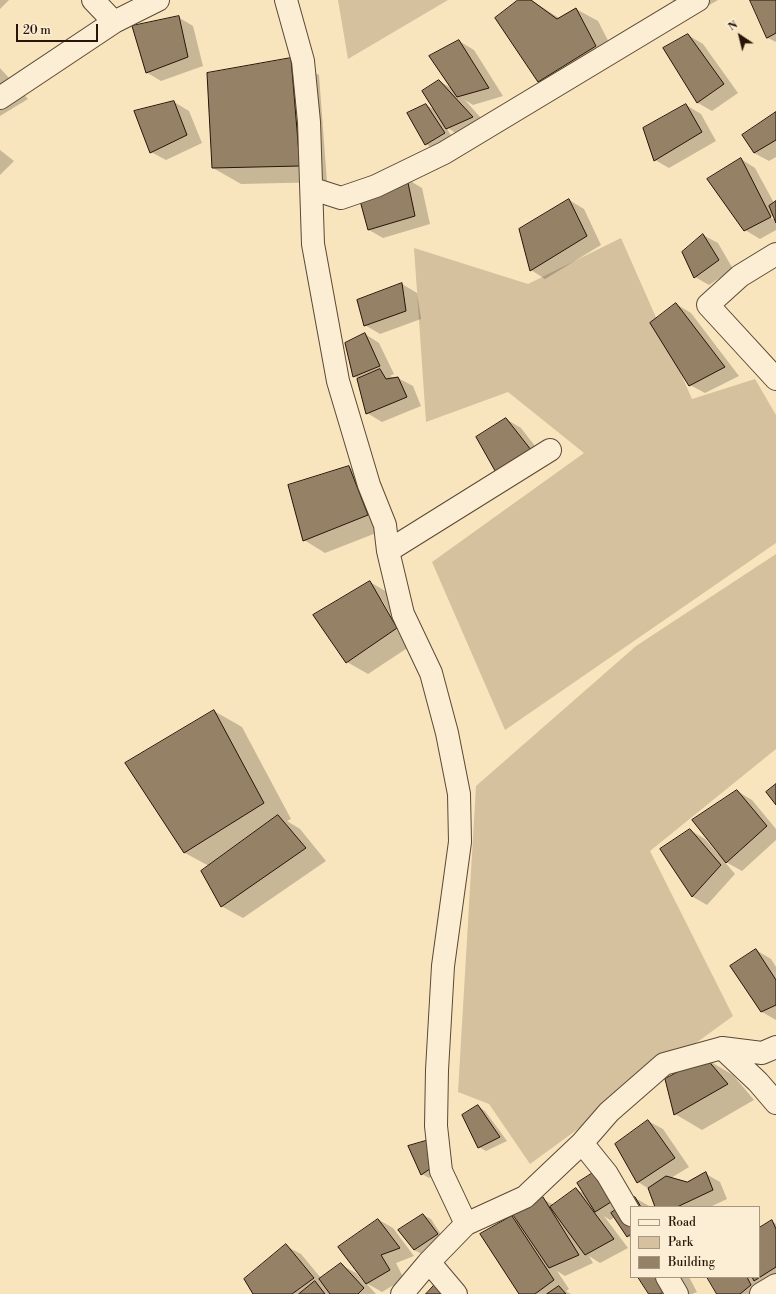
<!DOCTYPE html>
<html>
<head>
<meta charset="utf-8">
<style>
	body { margin:0 }
	#map { position:relative; width:776px; height:1294px; overflow:hidden; background:#f9e5bd; font-family:"Libre Bodoni",serif }
	canvas { display:block }
	.legend { position:absolute; left:630px; top:1206px; width:130px; height:72px; box-sizing:border-box; background:#fbeed4; border:1px solid #a79782; margin:0; padding:5px 7px; list-style:none; font-size:12px; color:#281408 }
	.legend li { display:flex; align-items:center; gap:8px; height:20px }
	.legend b { width:20px; border:1px solid #a79782 }
	.north { position:absolute; left:720px; top:16px; width:40px; height:40px; -webkit-text-stroke:3px #fbeed4; paint-order:stroke; rotate:325deg; font-size:11px; font-weight:700; line-height:16px; text-align:center; color:#281408 }
	.north::after { content:''; display:block; margin:auto; width:14px; height:18px; background:#281408; clip-path:polygon(50% 0,100% 100%,50% 72%,0 100%) }
	.scale { position:absolute; left:16px; top:24px; width:82px; height:18px; box-sizing:border-box; border:2px solid #281408; border-top:0; padding-left:5px; font-size:12px; line-height:14px; white-space:nowrap; color:#281408; -webkit-text-stroke:3px #fbeed4; paint-order:stroke }
</style>
</head>
<body>
<div id="map">
<canvas width="776" height="1294"></canvas>
<ul class="legend">
<li><b style="height:5px;background:#fbeed4"></b>Road</li>
<li><b style="height:11px;background:#d5c19e"></b>Park</li>
<li><b style="height:11px;background:#958166"></b>Building</li>
</ul>
<div class="north">N</div>
<div class="scale">20 m</div>
</div>
<script>
const g = document.querySelector('canvas').getContext('2d');
g.lineJoin = 'round';
function fillPath(path, color) { g.fillStyle = color; g.fill(path, 'evenodd'); }
function strokePath(path, color, width, dash) { g.strokeStyle = color; g.lineWidth = width; g.lineCap = dash ? 'butt' : 'round'; g.setLineDash(dash || []); g.stroke(path); }
fillPath(new Path2D(`
	M338,0h110l-100,59z
	M621,238l71,161 63,-20 21,36v128l-271,187 -73,-168 152,-109 -76,-61 -82,30 -12,-174 114,36z
	M776,554v195l-126,102 83,165 -203,148 -41,-60 -31,-12 18,-306 160,-140z`), '#d5c19e');
fillPath(new Path2D(`
	M0,0h9l-9,9z
	M520,0h11l28,18 17,-9 22,12 19,37 -57,36 -21,-13z
	M672,0h46l-24,14z
	M751,0h25v42l-8,-4z
	M178,17l15,9 10,40 -42,15 -15,-9z
	M688,35l15,9 35,49 -26,18 -14,-8z
	M459,41l15,9 29,46 -30,9 -8,-5 22,25 -25,12 -16,-10 6,10 -19,12 -7,-5v-39l9,5 4,-29 14,8z
	M291,59l28,16 8,107 -86,2 -28,-16 -5,-94z
	M0,68l28,31 -28,17z
	M174,102l15,9 13,32 -36,17 -15,-8z
	M686,105l15,9 15,27 -47,27 -14,-8z
	M776,114v43l-7,4 -15,-8z
	M0,150l14,11 -14,14z
	M741,159l14,9 19,35 2,-1v28l-16,9 -15,-9 -36,-51zM767,213l8,5v2l-9,-5z
	M407,179l15,9 8,36 -47,14 -14,-8z
	M569,200l15,9 17,36 -56,34 -14,-9z
	M703,235l15,8 15,26 -24,16 -14,-8z
	M402,284l15,9 4,26 -41,15 -15,-9z
	M676,304l15,9 48,63 -34,17 -15,-8z
	M365,334l14,9 15,31 -4,2 4,2h4l15,8 8,20 -39,16 -15,-9 -10,-35 -3,-2z
	M506,419l15,9 28,36 -36,20z
	M349,467l22,13 18,48 -64,25 -21,-13z
	M370,582l22,13 26,46 -50,33 -21,-12zM380,600h2l18,32 -1,1z
	M214,711l28,16 49,92 -4,2 13,8 26,32 -83,57 -22,-12 -12,-40 -24,-13 -59,-90z
	M737,791l15,9 24,29v11l-34,31 -18,-10 11,13 -28,31 -14,-8 -32,-48 29,-19 15,9 13,15z
	M756,950l15,9 5,8v53l-14,-8z
	M706,1059l27,16 21,25 -52,30 -27,-16z
	M478,1106l7,5 22,30 -21,10 -7,-4z
	M648,1121l15,8 26,38 -18,11 16,5 19,-9 14,8 7,17 -17,8h-54l-7,-18 -11,-7z
	M410,1147l34,21 -15,10 -7,-4z
	M576,1189l9,5 45,7 5,-3 16,9h-20v31l-4,-2 -12,-19 -5,3 -6,-4 24,32 -28,15 -11,-7 4,7 -28,13 -8,-5 12,18 -3,2 5,3h-51l-8,-76 7,4 24,-23 11,6z
	M423,1215l8,4 13,20 -22,15 -8,-4z
	M379,1220l14,8 21,28 -18,7 8,16 -22,13 -16,-9 10,11h-122l32,-48 15,8 20,24 20,-13 15,8 7,8z
	M772,1221l4,3v61l-10,9h-48l-10,-17h51v-48z
	M640,1277l44,11 2,-1 -6,-10h9l8,15 -5,2h-42z`), '#0003');
const building = new Path2D(`
	M518,0h13l26,19 19,-11 20,38 -58,36 -43,-64z
	M750,0h26v33l-9,5z
	M179,16l9,41 -42,16 -14,-47z
	M688,34l36,50 -27,19 -34,-55z
	M459,40l30,48 -32,9 -28,-41z
	M291,58l9,108 -88,2 -5,-95z
	M439,80l34,37 -27,12 -24,-38z
	M174,101l13,34 -37,18 -16,-42z
	M426,104l19,29 -20,12 -18,-32z
	M686,104l16,28 -48,29 -11,-33z
	M776,112v28l-22,13 -12,-18z
	M741,158l30,59 -27,14 -37,-52z
	M407,178l8,38 -47,14 -9,-33z
	M569,199l18,37 -57,35 -11,-42z
	M776,201v22l-7,-17z
	M703,234l16,26 -25,18 -12,-26z
	M402,283l4,28 -42,15 -7,-26z
	M676,303l49,64 -36,19 -39,-63z
	M365,333l15,33 -27,11 -8,-34z
	M380,369l6,10 12,-2 9,20 -41,17 -9,-35z
	M506,418l29,37 -37,21 -22,-39z
	M349,466l19,49 -65,26 -15,-56z
	M370,581l27,47 -51,35 -33,-48z
	M214,710l50,93 -80,50 -59,-90z
	M776,784v21l-10,-13z
	M737,790l30,36 -41,37 -34,-43z
	M278,815l28,33 -85,59 -20,-36z
	M690,829l31,36 -29,32 -32,-48z
	M756,949l20,31v25l-15,7 -31,-46z
	M706,1058l22,26 -54,31 -9,-36z
	M478,1105l22,32 -22,11 -16,-33z
	M648,1120l27,38 -38,25 -22,-39z
	M429,1140l8,24 -16,11 -13,-29z
	M599,1169l20,28 -24,15 -18,-29z
	M706,1172l7,18 -36,17h-22l-7,-19 18,-12 21,6z
	M576,1188l38,51 -29,16 -35,-48z
	M543,1197l36,58 -30,13 -36,-53z
	M635,1197l6,10h-10v27l-4,3 -16,-24z
	M423,1214l15,20 -24,16 -16,-20z
	M512,1216l42,64 -19,14h-16l-39,-60z
	M378,1219l22,29 -19,7 9,15 -24,14 -28,-37z
	M772,1220l4,9v38l-22,14 -2,-4h7v-49z
	M286,1244l28,34 -22,16h-39l-9,-15z
	M341,1263l23,25 -6,6h-28l-11,-15z
	M638,1277h41l4,6 -23,11h-11z
	M707,1277h40l4,8 -11,9h-23z
	M439,1280l11,14h-24z
	M315,1281l10,13h-26z
	M559,1286l7,8h-19z`);
fillPath(building, '#958166');
strokePath(building, '#281408', 1);
const minor = new Path2D(`
	M93,0l21,22
	M286,0l17,61 6,61 4,122 25,137 31,104 16,40 3,26 15,63 28,59 16,60 12,61 1,48 -17,124 -6,104 -1,56 5,45 25,53
	M0,98l114,-76 44,-22
	M313,189l28,9 35,-12 68,-33 254,-153
	M776,254l-36,22 -32,29 68,74
	M388,551l162,-101
	M722,1048l36,34 18,21
	M582,1143l25,31 24,41
	M429,1262l27,32
	M667,1277l10,17
	M402,1294l27,-32 37,-38 59,-27 57,-54 27,-31 55,-48 58,-16 40,5 14,-6
	M761,1294l15,-9`);
strokePath(minor, '#5c4835', 24);
strokePath(minor, '#fbeed4', 22);
</script>
</body>
</html>
